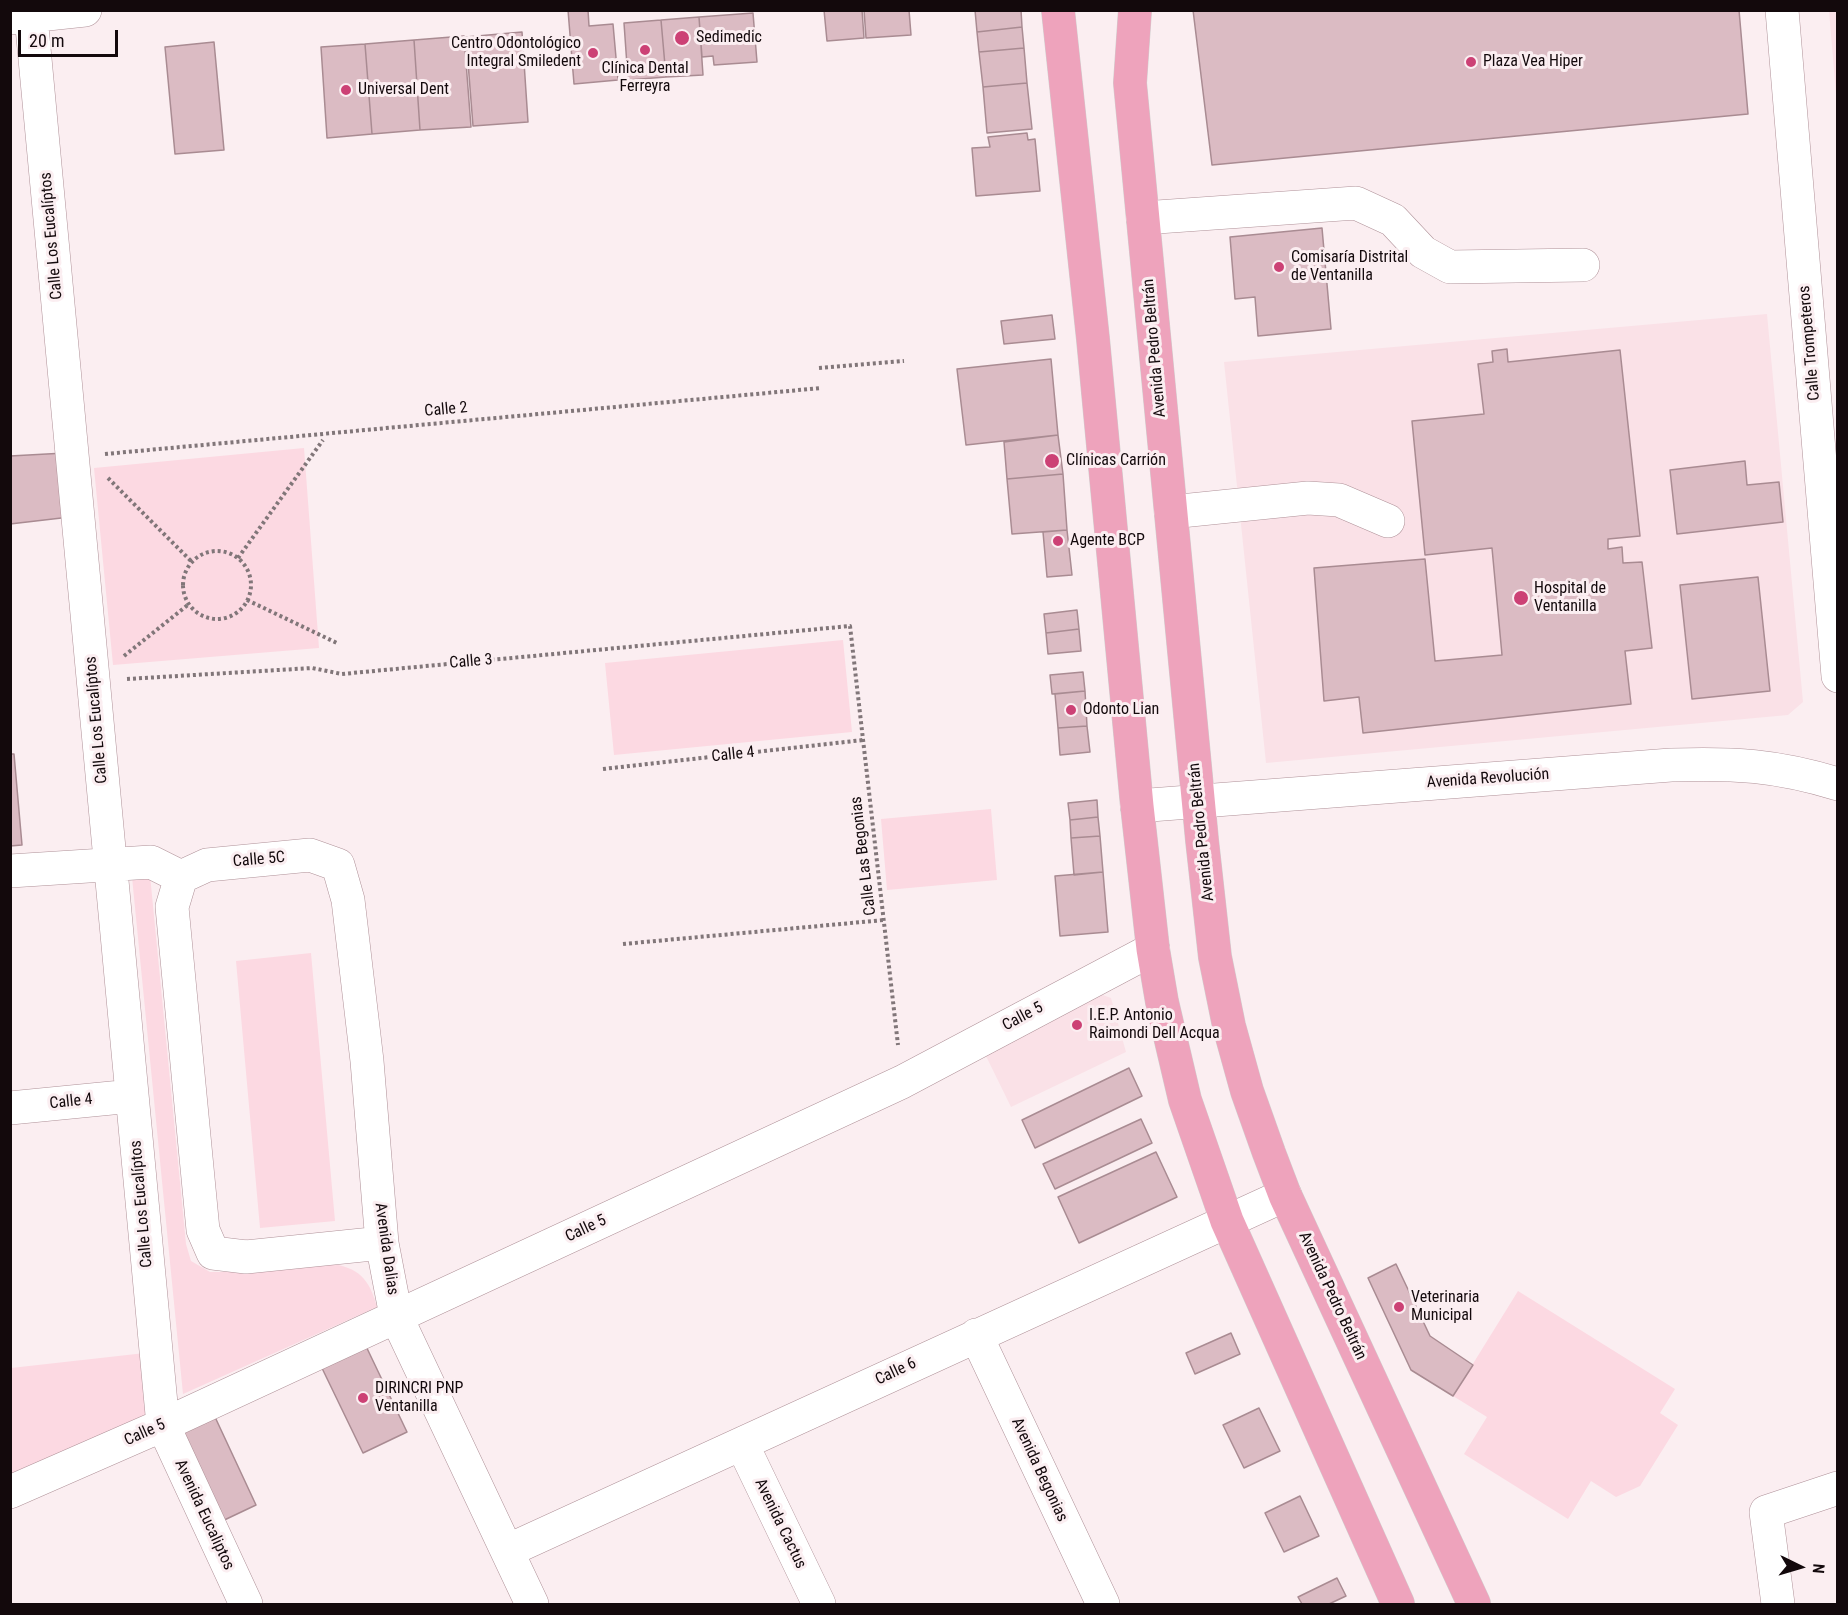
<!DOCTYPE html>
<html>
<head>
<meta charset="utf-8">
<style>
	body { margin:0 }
	#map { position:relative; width:1848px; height:1615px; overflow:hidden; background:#fbeef1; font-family:"Roboto Condensed",sans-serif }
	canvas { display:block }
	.frame { position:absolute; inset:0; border:12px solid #13090c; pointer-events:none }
	.north { position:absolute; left:1770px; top:1537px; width:60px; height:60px; -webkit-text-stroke:4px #fbeef1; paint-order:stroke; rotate:95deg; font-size:16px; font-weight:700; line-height:24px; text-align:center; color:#13090c }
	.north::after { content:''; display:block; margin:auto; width:21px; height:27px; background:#13090c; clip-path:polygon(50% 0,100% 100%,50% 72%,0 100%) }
	.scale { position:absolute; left:18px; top:30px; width:100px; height:27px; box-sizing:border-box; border:3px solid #13090c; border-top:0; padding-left:8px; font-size:18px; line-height:21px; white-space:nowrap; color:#13090c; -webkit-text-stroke:4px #fbeef1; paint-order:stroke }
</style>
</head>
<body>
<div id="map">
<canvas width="1848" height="1615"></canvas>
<div class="frame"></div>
<div class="north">N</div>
<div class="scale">20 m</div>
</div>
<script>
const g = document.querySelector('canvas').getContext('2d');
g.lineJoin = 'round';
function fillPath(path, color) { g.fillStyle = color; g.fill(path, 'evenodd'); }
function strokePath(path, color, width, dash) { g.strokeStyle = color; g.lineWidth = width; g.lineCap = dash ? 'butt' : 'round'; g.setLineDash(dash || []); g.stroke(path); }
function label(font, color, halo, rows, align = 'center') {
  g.font = font + ' "Roboto Condensed",sans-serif'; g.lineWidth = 6; g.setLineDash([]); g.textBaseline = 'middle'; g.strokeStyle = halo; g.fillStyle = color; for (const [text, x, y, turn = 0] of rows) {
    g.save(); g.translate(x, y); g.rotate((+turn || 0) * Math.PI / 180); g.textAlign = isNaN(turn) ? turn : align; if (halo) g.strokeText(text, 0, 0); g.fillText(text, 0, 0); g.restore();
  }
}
fillPath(new Path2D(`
	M1829,11h8v95z
	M1767,314l36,388 -15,13 -522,48 -42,-401z
	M1097,993l14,5 15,54 -115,55 -27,-55z`), '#fae1e7');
fillPath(new Path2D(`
	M304,448l15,200 -206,17 -19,-197z
	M843,640l9,92 -238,23 -9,-92z
	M991,809l6,71 -110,10 -6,-71z
	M150,875l36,369 5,17 19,11h18l101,-9c30,5 40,15 48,44l-194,87 -51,-517z
	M311,953l24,268 -75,7 -24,-267z
	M1518,1291l157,98 -15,24 18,12 -38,61 -24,11 -25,-16 -23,38 -104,-65 23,-37 -34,-21z
	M145,1353l7,63 -141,60v-108z`), '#fcd9e2');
const building = new Path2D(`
	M568,10h20l1,16 24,-2 5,56 -44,4z
	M824,10h38l2,28 -37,3z
	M864,10h45l2,25 -45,3z
	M975,10h46l1,17 -45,5z
	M1193,10h546l9,104 -536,51z
	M753,13l4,49 -43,3 -1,-9 -11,1 -3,-40z
	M699,17l4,58 -37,2 -5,-57z
	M661,20l5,57 -38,3 -4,-57z
	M1022,27l2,21 -45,4 -2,-20z
	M522,32l6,90 -55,4 -7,-89z
	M464,36l7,91 -51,3 -6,-90z
	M414,40l6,90 -48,4 -7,-90z
	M214,42l10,108 -49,4 -10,-107z
	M365,44l7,90 -45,4 -6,-91z
	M1024,48l3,35 -44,4 -4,-35z
	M1027,83l5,46 -45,4 -4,-46z
	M1027,133l1,7 7,-1 5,52 -64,5 -4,-48 18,-1 -2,-10z
	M1322,228l9,101 -73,7 -3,-39 -20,2 -5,-62z
	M1052,315l3,24 -51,5 -3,-23z
	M1507,349l1,13 112,-12 20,186 -32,3v10l14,-2 1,16 19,-1 10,86 -27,3 6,53 -268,29 -4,-36 -35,4 -10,-133 111,-9 10,102 67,-6 -10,-107 -67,7 -13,-134 72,-7 -6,-50 15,-2 -1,-11z
	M1051,359l7,76 -92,10 -9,-76z
	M1058,435l5,39 -56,5 -3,-37z
	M65,453l5,64 -60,7v-68z
	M1745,461l2,24 32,-3 4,40 -106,12 -7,-64z
	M1063,474l4,56 -55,4 -5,-55z
	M1067,530l5,45 -25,2 -4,-45z
	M1758,577l12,114 -78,8 -12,-114z
	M1077,610l2,19 -33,4 -2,-19z
	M1079,629l2,22 -33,3 -2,-21z
	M1083,672l2,19 -33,3 -2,-19z
	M1085,691l2,35 -29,2 -3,-34z
	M1087,726l3,26 -30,3 -2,-27z
	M10,754h4l8,91 -12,1z
	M1097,800l1,17 -28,3 -2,-17z
	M1098,817l2,19 -29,2 -1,-18z
	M1100,836l3,36 -29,3 -3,-37z
	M1103,872l5,60 -48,4 -5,-60z
	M1129,1068l13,28 -107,52 -13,-28z
	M1141,1119l11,24 -97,46 -12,-25z
	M1156,1152l21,45 -98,46 -21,-46z
	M1396,1264l34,72 43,29 -20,31 -42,-26 -43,-92z
	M1231,1333l9,21 -45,20 -9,-21z
	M364,1342l43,90 -44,21 -43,-89z
	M1259,1408l21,43 -36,17 -21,-43z
	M215,1417l41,88 -38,18 -41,-88z
	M1300,1496l19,40 -35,16 -19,-39z
	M1337,1578l9,18 -17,8h-27l-4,-7z`);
fillPath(building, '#dbbbc3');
strokePath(building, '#a98b92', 1.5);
const minor = new Path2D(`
	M1782,10l56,666
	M31,16l132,1409 83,179
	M10,18l75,-8
	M1143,218l213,-15 37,17 30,32 27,15 133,-2
	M1171,512l137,-14 31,2 49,21
	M1137,806l534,-41c63,-2 105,0 167,19
	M10,871l141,-9 30,15
	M181,877l26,-12 103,-10 28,10 10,35 19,161 15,182 14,73 136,288
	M181,877l-9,30 31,323 10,23 33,4 136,-14
	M10,1108l122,-12
	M976,1335l127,269
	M742,1444l77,160
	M10,1492l153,-67 739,-343 251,-133
	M507,1551l778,-356
	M1778,1604l-12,-92 72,-24`);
const major = new Path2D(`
	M1058,10l35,329 44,467 16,143 9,53 23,98 42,121 171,383
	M1135,10l-5,73 72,757 13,117 14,69 18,65 22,62 16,42 189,409`);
strokePath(minor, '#af9198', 34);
strokePath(major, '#d0cece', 34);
strokePath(new Path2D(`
	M819,368l85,-7
	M105,454l716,-66
	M108,478l84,84
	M183 585a34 34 0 1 1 68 0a34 34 0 1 1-68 0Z
	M238,558l85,-118
	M247,600l92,44
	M124,656l65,-52
	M127,679l185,-11 30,6 508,-48 48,419
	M603,769l260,-29
	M623,944l261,-24`), '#817679', 4, [3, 3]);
strokePath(minor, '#fff', 33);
strokePath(major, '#eea3bc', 33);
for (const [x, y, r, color] of [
	[682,38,8,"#cc4175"],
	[645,50,6,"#cc4175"],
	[593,53,6,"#cc4175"],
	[1471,62,6,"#cc4175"],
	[346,90,6,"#cc4175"],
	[1279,267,6,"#cc4175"],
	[1052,461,8,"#cc4175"],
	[1058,541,6,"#cc4175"],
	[1521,598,8,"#cc4175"],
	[1071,710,6,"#cc4175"],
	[1077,1025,6,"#cc4175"],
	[1399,1307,6,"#cc4175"],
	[363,1398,6,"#cc4175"]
]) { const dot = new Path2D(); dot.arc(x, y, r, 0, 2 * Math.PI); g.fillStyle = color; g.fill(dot); strokePath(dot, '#fbeef1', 2); }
label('16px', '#13090c', '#fbeef1', [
	["Sedimedic",696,38],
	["Centro Odontológico",581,44,"right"],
	["Integral Smiledent",581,62,"right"],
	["Plaza Vea Hiper",1483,62],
	["Clínica Dental",645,69,"center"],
	["Ferreyra",645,87,"center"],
	["Universal Dent",358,90],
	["Comisaría Distrital",1291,258],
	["de Ventanilla",1291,276],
	["Clínicas Carrión",1066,461],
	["Agente BCP",1070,541],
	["Hospital de",1534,589],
	["Ventanilla",1534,607],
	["Odonto Lian",1083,710],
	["I.E.P. Antonio",1089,1016],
	["Raimondi Dell Acqua",1089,1034],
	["Veterinaria",1411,1298],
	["Municipal",1411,1316],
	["DIRINCRI PNP",375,1389],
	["Ventanilla",375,1407]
], 'left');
label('16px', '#13090c', '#fbeef1', [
	["Calle Los Eucalíptos",52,236,-95],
	["Calle Trompeteros",1810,343,-95],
	["Avenida Pedro Beltrán",1155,348,-95],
	["Calle 2",446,410,-5],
	["Calle 3",471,662,-5],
	["Calle Los Eucalíptos",97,720,-95],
	["Calle 4",733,755,-6],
	["Avenida Revolución",1488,779,-4],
	["Avenida Pedro Beltrán",1202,832,-96],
	["Calle Las Begonias",864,856,-97],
	["Calle 5C",259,860,-5],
	["Calle 5",1023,1017,-28],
	["Calle 4",71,1102,-6],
	["Calle Los Eucalíptos",142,1204,-95],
	["Calle 5",586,1229,-25],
	["Avenida Dalias",386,1249,82],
	["Avenida Pedro Beltrán",1332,1296,65],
	["Calle 6",896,1372,-25],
	["Calle 5",145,1433,-24],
	["Avenida Begonias",1039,1470,65],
	["Avenida Eucaliptos",204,1515,65],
	["Avenida Cactus",780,1524,64]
]);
</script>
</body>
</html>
